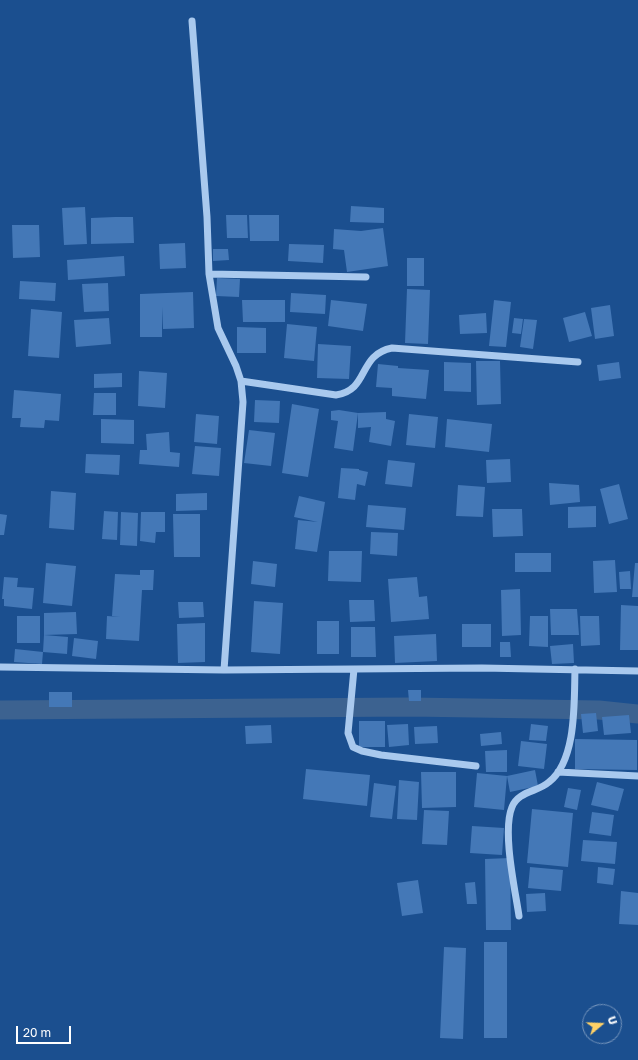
<!DOCTYPE html>
<html>
<head>
<meta charset="utf-8">
<style>
	body { margin:0 }
	#map { position:relative; width:638px; height:1060px; overflow:hidden; background:#1b4f8f; font-family:"Golos Text",sans-serif }
	canvas { display:block }
	.north { position:absolute; left:582px; top:1004px; width:40px; height:40px; box-sizing:border-box; background:#1b4f8f; border:1px solid #7695bc; border-radius:50%; rotate:71deg; font-size:11px; font-weight:700; line-height:16px; text-align:center; color:#fff }
	.north::after { content:''; display:block; margin:auto; width:14px; height:18px; background:#ffd166; clip-path:polygon(50% 0,100% 100%,50% 72%,0 100%) }
	.scale { position:absolute; left:16px; top:1026px; width:55px; height:18px; box-sizing:border-box; border:2px solid #fff; border-top:0; padding-left:5px; font-size:12px; line-height:14px; white-space:nowrap; color:#fff; -webkit-text-stroke:3px #1b4f8f; paint-order:stroke }
</style>
</head>
<body>
<div id="map">
<canvas width="638" height="1060"></canvas>
<div class="north">U</div>
<div class="scale">20 m</div>
</div>
<script>
const g = document.querySelector('canvas').getContext('2d');
g.lineJoin = 'round';
function strokePath(path, color, width, dash) { g.strokeStyle = color; g.lineWidth = width; g.lineCap = dash ? 'butt' : 'round'; g.setLineDash(dash || []); g.stroke(path); }
function fillPath(path, color) { g.fillStyle = color; g.fill(path, 'evenodd'); }
strokePath(new Path2D(`
	M0,710l411,-3 188,3 39,4`), '#3c6290', 19);
fillPath(new Path2D(`
	M351,206l33,2v15l-34,-1z
	M85,207l2,37 -23,1 -2,-37z
	M226,215h21l1,23h-21z
	M249,215h30v26h-29z
	M115,217h18l1,26 -43,1v-26z
	M12,225h27l1,32 -27,1z
	M383,228l5,38 -41,6 -3,-22 -11,-1 1,-20 27,2z
	M185,243l1,25 -26,1 -1,-25z
	M289,244l35,1 -1,18 -35,-2z
	M213,249h15l1,11 -16,1z
	M124,256l1,20 -57,4 -1,-20z
	M407,258h17v28h-17z
	M217,278l23,1 -1,18 -23,-1z
	M20,281l36,2 -1,18 -36,-2z
	M108,283l1,28 -25,1 -2,-28z
	M407,289l23,1 -2,54 -23,-1z
	M193,292l1,36 -31,1 -1,-22v30h-22v-43z
	M291,293l35,2 -1,19 -35,-2z
	M242,300h43v22h-42z
	M331,300l36,4 -4,27 -35,-5z
	M494,300l17,2 -5,45 -17,-1z
	M610,305l4,31 -19,3 -4,-31z
	M31,309l31,3 -3,46 -31,-2z
	M585,312l7,24 -23,6 -6,-24z
	M486,313l1,20 -27,1 -1,-19z
	M109,318l2,26 -35,3 -2,-27z
	M514,318l9,1 -2,15 -9,-1z
	M524,319l13,1 -4,29 -13,-2z
	M287,324l30,3 -3,34 -30,-3z
	M237,327l29,1v25h-29z
	M318,344l33,2 -2,33 -32,-1z
	M476,361h24l1,43 -24,1z
	M444,362l27,1v29l-27,-1z
	M619,362l2,16 -22,3 -2,-16z
	M378,364l20,2v2l31,2 -3,29 -34,-3v-8l-16,-1z
	M139,371l28,2 -2,35 -27,-2z
	M122,373v14l-28,1v-14z
	M14,390l47,4 -2,27 -14,-1 -1,8 -24,-1 1,-9h-9z
	M94,393h22v22h-23z
	M255,400l25,1 -1,22 -25,-1z
	M292,404l27,5 -11,68 -26,-4z
	M339,410l19,3 -5,38 -19,-3 4,-27 -7,-1v-9z
	M386,412v7l9,2 -4,25 -22,-4 2,-15 -13,1v-15z
	M196,414l23,2 -2,28 -23,-2z
	M409,414l29,3 -3,31 -29,-3z
	M101,419l33,1v24l-33,-1z
	M447,419l45,5 -3,28 -44,-5z
	M249,430l26,3 -4,33 -27,-3z
	M169,432l1,20 10,1 -1,14 -40,-3 1,-14h7l-1,-16z
	M195,446l26,2 -2,28 -27,-2z
	M86,454l34,1 -1,20 -34,-2z
	M510,459l1,23 -24,1 -1,-23z
	M388,460l27,3 -3,24 -27,-3z
	M341,468l18,1v1l9,2 -3,14 -8,-2 -2,16 -17,-2z
	M549,483l30,2 1,17 -30,3z
	M619,484l9,35 -19,5 -9,-35z
	M458,485l27,2 -2,30 -27,-1z
	M51,491l25,2 -2,37 -25,-2z
	M207,493v17l-31,1v-17z
	M299,496l26,6 -8,50 -22,-3 3,-29 20,2 -24,-5z
	M368,505l38,3 -2,22 -38,-3z
	M596,506v21l-28,1v-21z
	M492,509h30l1,27 -30,1z
	M104,511l14,1 -1,28 -15,-1z
	M121,512l17,1 -1,33 -17,-1z
	M141,512h24v20h-9l-1,11 -15,-2z
	M0,514l7,1 -3,20h-4z
	M173,514h27v43h-26z
	M371,532l27,1 -1,23 -27,-2z
	M329,551h33l-1,31 -33,-1z
	M515,553h36v19h-36z
	M615,560l2,32 -23,1 -1,-32z
	M253,561l24,3 -2,23 -24,-3z
	M46,563l30,3 -4,40 -29,-3z
	M635,563h3v34h-6z
	M140,570h14l-1,20h-11l-3,51 -33,-2 1,-23 13,1 -8,-1 3,-42 25,1z
	M630,571l1,18h-11l-1,-17z
	M4,577l14,1 -1,9 17,1 -2,21 -28,-3v-7h-2z
	M417,577l2,20 8,-1 2,23 -38,3 -3,-43z
	M520,589l1,46 -19,1 -1,-46z
	M349,600h25l1,21 -25,1z
	M254,601l29,2 -3,51 -29,-2z
	M178,602h25l1,15 -25,1z
	M621,605l17,1v44h-18z
	M550,609h27l2,26h-28z
	M76,612l1,22 -33,1v-22z
	M17,616h23v27h-23z
	M530,616h18v31l-19,-1z
	M580,616h19l1,29 -19,1z
	M317,621h22v33h-22z
	M205,623v39l-27,1 -1,-39z
	M462,624h29v23h-29z
	M351,627h24l1,30h-25z
	M436,634l1,27 -42,2 -1,-27z
	M44,635l24,2 -1,17 -24,-2z
	M74,638l24,3 -2,18 -24,-3z
	M500,642h10l1,15h-11z
	M573,644l1,19 -22,1 -2,-18z
	M15,649l28,3 -1,12 -28,-2z
	M408,690h13v11h-12z
	M49,692h23v15h-23z
	M596,713l2,18 -15,2 -2,-19z
	M629,715l2,18 -27,2 -2,-18z
	M359,721h26v26h-26z
	M408,724l1,21 -20,2 -2,-22z
	M531,724l17,2 -2,15 -17,-1z
	M271,725l1,18 -26,1 -1,-18z
	M437,726l1,17 -23,1 -1,-17z
	M501,732l1,12 -21,2 -1,-12z
	M575,739l62,1v30l-62,-1z
	M521,741l26,3 -3,25 -26,-3z
	M507,750v22h-21l-1,-21z
	M306,769l64,6 -3,31 -64,-7z
	M535,770l3,16 -28,6 -3,-16z
	M421,772h35v35l-34,1z
	M477,773l30,3 -3,34 -30,-3z
	M399,780l20,2 -2,38 -20,-1z
	M597,782l27,7 -6,22 -27,-6z
	M374,783l22,3 -4,33 -22,-2z
	M568,788l13,2 -4,20 -13,-3z
	M532,809l41,4 -5,54 -41,-4z
	M424,810l25,1 -2,34 -25,-1z
	M592,812l22,3 -3,21 -22,-3z
	M472,826l32,2 -2,27 -32,-2z
	M583,840l34,2 -2,22 -34,-3z
	M510,858l1,72h-25l-1,-71z
	M530,867l33,3 -2,21 -33,-3z
	M598,867l17,2 -2,16 -16,-2z
	M418,880l5,33 -21,3 -5,-33z
	M475,882l2,22h-10l-2,-21z
	M621,891l17,2v32l-19,-1z
	M545,893l1,18 -19,1 -1,-18z
	M484,942h23v96h-23z
	M444,947l22,1 -3,91 -23,-1z`), '#4478b7');
strokePath(new Path2D(`
	M192,21l15,196 2,57 9,54 18,38 5,15 2,21 -19,268
	M209,274l157,3
	M241,381l95,14c34,-5 21,-40 56,-47l186,14
	M0,667l224,3 258,-2 156,3
	M354,669l-6,64 5,14 9,4 19,4 95,11
	M558,772l80,4
	M519,916c-4,-27 -17,-85 -7,-109 6,-16 26,-15 37,-25 28,-22 25,-81 26,-113`), '#a9c9ee', 7);
</script>
</body>
</html>
